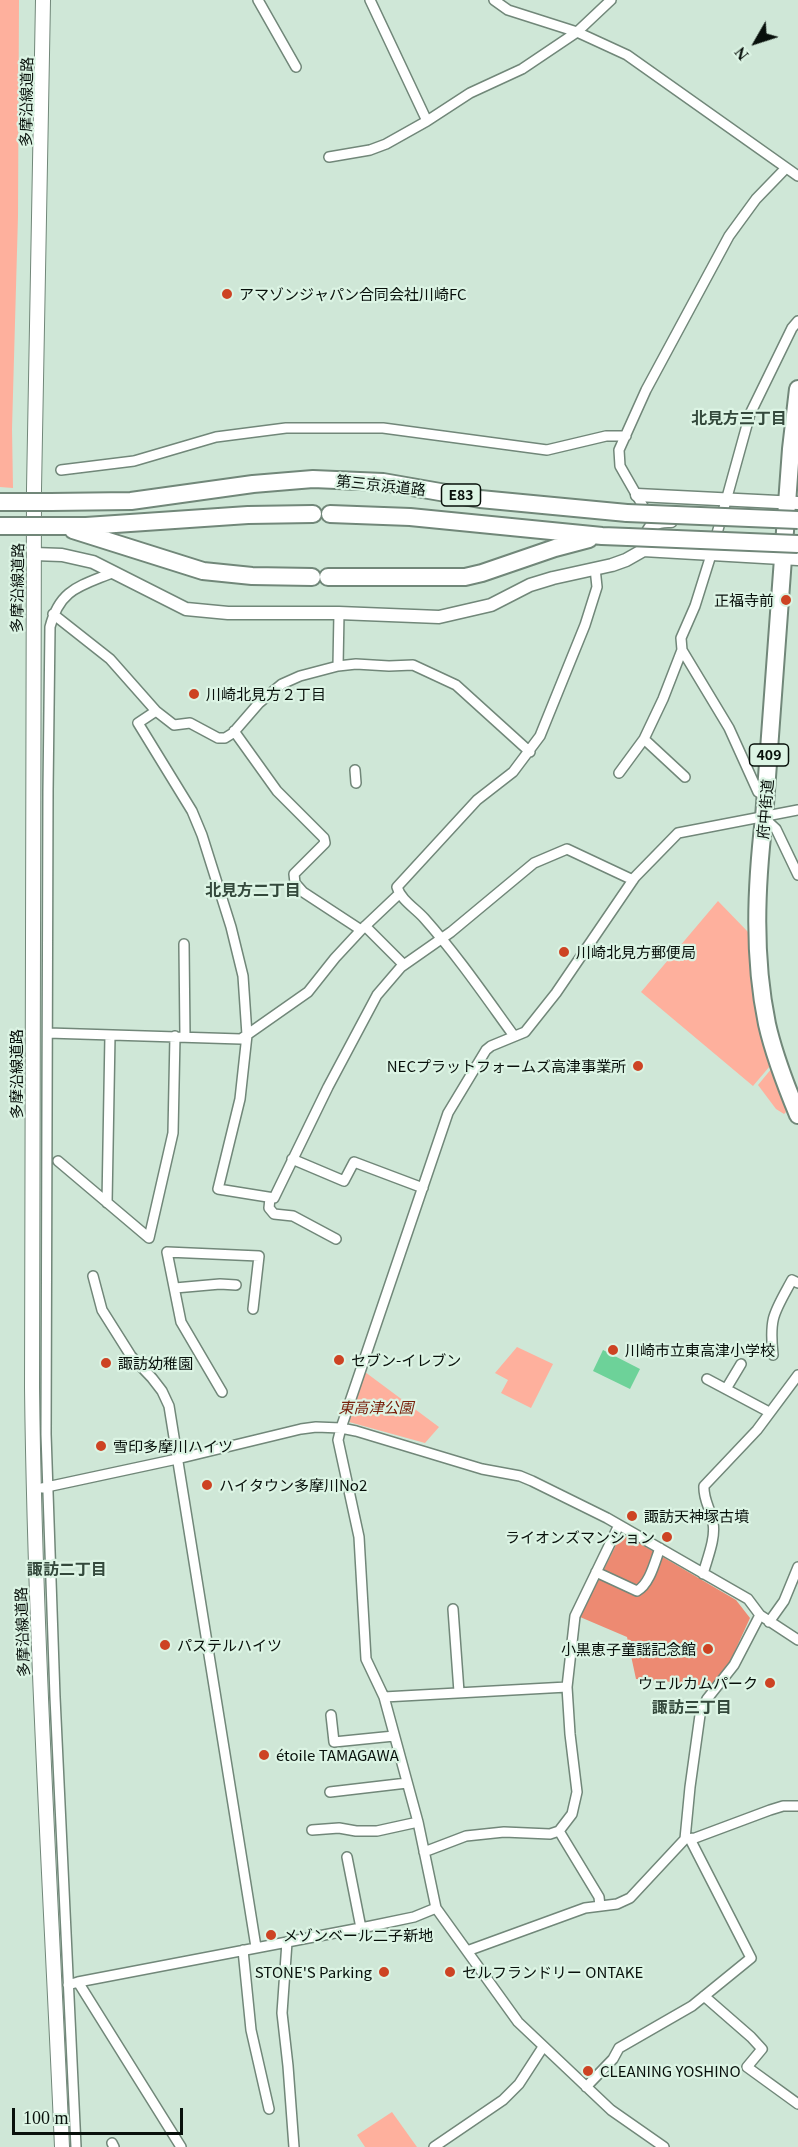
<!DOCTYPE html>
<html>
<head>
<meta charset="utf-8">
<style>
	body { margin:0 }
	#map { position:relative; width:798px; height:2147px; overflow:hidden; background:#cfe7d7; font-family:Georgia,serif }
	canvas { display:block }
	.north { position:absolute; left:726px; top:12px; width:60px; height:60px; -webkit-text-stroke:4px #dcf4e4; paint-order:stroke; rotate:231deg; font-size:16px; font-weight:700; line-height:24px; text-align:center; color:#08100b }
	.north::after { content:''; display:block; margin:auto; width:21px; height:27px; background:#08100b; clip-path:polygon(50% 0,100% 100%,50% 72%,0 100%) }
	.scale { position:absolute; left:12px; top:2108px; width:171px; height:27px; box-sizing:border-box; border:3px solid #08100b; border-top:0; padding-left:8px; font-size:18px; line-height:21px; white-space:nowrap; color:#08100b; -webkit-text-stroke:4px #dcf4e4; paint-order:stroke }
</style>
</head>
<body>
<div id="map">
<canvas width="798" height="2147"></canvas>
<div class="north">N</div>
<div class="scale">100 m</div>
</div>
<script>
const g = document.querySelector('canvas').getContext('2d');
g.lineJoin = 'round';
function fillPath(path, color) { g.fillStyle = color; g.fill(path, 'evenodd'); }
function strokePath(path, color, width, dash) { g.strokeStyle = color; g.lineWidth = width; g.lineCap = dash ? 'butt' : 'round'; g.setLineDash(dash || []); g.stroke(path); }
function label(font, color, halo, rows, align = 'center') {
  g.font = font + ' Georgia,"Noto Sans JP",serif'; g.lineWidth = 4.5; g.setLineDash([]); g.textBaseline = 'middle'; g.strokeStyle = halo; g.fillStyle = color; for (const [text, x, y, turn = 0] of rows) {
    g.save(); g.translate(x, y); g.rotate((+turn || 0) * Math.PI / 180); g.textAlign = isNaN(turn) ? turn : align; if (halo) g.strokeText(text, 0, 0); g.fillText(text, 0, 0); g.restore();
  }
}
fillPath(new Path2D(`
	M0,0h19l-1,216 -6,213 1,59 -13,-1z
	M718,901l30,31 6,64 16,70 -17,20 -112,-94z
	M772,1068l13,39 1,5 -2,2 -8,-5 -18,-24z
	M517,1347l36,17 -22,44 -30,-15 7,-13 -13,-7z
	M365,1372l74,55 -14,16 -76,-21z
	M392,2112l25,35h-52l-8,-12z`), '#feb09d');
fillPath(new Path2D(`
	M622,1533l114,67 14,18 -21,46 -22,27 -23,-8 -48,-4 -9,-42 -47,-20z`), '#ed8a72');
fillPath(new Path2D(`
	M603,1350l37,19 -10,20 -37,-18z`), '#6dd299');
const street = new Path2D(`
	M258,0l38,67
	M370,0l57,121
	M494,0l14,10 69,22 50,23 171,121
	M329,157l41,-7 16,-6 41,-23 43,-28 52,-24 55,-37 34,-32
	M61,470l73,-9 82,-24 70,-9h97l164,22 59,-14h20
	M648,515l-28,-49 -1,-16 27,-60 83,-154 27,-37 30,-31
	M53,614l57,45 46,52 -18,12 54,88 10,24 29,92 12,49 4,59 -7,64 -22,90 56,9 54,-111 49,-92 24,-28 50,-35 83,-69 33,-14 66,31
	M338,666l1,-53
	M156,711l18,14 16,-2 28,15h7l8,-5 26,-30 23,-19 18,-8 38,-10 18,-2 33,2 24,-1 43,20 74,67
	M234,731l43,60 47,47 1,5 -31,31 1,9 8,9 58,38
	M644,739l41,38
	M355,770l1,13
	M619,773l25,-34 19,-40 19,-49
	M766,796l-8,-4 -29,-64 -47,-78 -1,-12 14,-32 16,-51 39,-141 42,-86 6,-7
	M764,818l12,11 22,46
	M365,926l39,39
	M184,944l1,93
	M48,1033l193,6 67,-47 27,-34 26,-28 38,-36
	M514,1036c-29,-40 -57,-81 -90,-118 -9,-10 -23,-18 -27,-31l80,-87 36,-28 27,-36 45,-111 12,-38 -2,-19
	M292,1159l52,22 10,-19 69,26
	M58,1161l91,77 24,-105 2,-97
	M270,1198l-1,10 5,6 19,2 43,23
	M107,1203l3,-168
	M93,1276l9,34 29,46 21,22 10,13 7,15 87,541
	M175,1288l45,-4 16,1
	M773,1355c-4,-38 1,-42 19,-75l6,3
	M707,1379l62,33
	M726,1389l15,-25
	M222,1392l-41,-70 -14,-70 92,4 -6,53
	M42,1488l135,-29 124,-30 15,-2 25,1 15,3 126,38 38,7 12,5 75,37 141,81 12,16 38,25
	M596,1572l41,19c13,-7 18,-30 23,-43
	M703,1574c4,-15 13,-36 10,-51 -2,-14 -10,-23 -9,-37l53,-56 41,-55
	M453,1609l6,83
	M769,1622l15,-21 14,-34
	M384,1697l183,-10
	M331,1715l3,27 60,-6
	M330,1792l77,-9
	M312,1830l27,-2 17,3h21l41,-9
	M559,1831l40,66 1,9
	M685,1839l10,-1 75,-28 13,-4h15
	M424,1852l42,-16 38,-4 46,2 9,-3 13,-17 5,-22 -7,-58 -3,-47 8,-71 44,-91
	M347,1857l14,71
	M287,1942l-5,71 6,53 6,81
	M243,1950l8,80 18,79
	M467,1951l118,-43 32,-4 13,-6 55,-59 5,-52 10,-72 7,-16 27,-34 26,-50
	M78,1982l103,165
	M68,1985l10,-3 293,-56 43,-9 22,-9
	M704,1996l47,41 11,12 -15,18 51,37
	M586,2087l27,-28 6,-11 73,-42 59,-48 -61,-119
	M112,2143l2,4
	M76,2147l-21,-450 -9,-263 2,-643 2,-164c10,-39 31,-41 64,-55
	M434,2147l69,-47 16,-16 24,-37
	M664,2147l-53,-37 -93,-88 -82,-114 -18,-86 -34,-125 -18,-38 -7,-122 -21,-97 3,-12 107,-315 38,-63 5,-4 34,-14 31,-39 79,-116 43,-44 120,-23`);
const secondary = new Path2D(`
	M637,495l161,8
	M642,545c7,-17 9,-25 29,-24
	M643,550l155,9
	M34,554l28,1 31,7 93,47 42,4h111l100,4 52,-12 39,-20 23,-7 59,-13 14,-5 37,-21`);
const primary = new Path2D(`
	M43,0l-9,489 -2,898c3,253 19,507 30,760`);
const highway = new Path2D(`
	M798,389l-7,60 -27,369c-8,69 -11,138 3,206 7,31 19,62 31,91
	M51,502l80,-1 122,-17 60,-5 70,3 97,17 147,14
	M330,514l80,3 192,19 26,1
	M48,526h38l162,-11 65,-1
	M73,530l130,41 49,5 60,1
	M328,577h137l17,-4 73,-25 34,-9`);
strokePath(street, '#718779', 12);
strokePath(secondary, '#718779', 15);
strokePath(primary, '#718779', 16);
strokePath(highway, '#718779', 20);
strokePath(street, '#fff', 9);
strokePath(secondary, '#fff', 12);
strokePath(primary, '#fff', 14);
strokePath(highway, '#fff', 16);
const highwayBridge = new Path2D(`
	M0,502h51
	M627,513l171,7
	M0,526h48
	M628,537l170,7`);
strokePath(highwayBridge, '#718779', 20, []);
strokePath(highwayBridge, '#fff', 16);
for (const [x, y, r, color] of [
	[227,294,6,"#cd4323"],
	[786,600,6,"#cd4323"],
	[194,694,6,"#cd4323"],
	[564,952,6,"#cd4323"],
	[638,1066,6,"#cd4323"],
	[613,1350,6,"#cd4323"],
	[339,1360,6,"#cd4323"],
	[106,1363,6,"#cd4323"],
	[101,1446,6,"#cd4323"],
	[207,1485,6,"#cd4323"],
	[632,1516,6,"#cd4323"],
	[667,1537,6,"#cd4323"],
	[165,1645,6,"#cd4323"],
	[708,1649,6,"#cd4323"],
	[770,1683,6,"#cd4323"],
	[264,1755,6,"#cd4323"],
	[271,1935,6,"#cd4323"],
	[384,1972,6,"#cd4323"],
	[450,1972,6,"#cd4323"],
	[588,2071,6,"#cd4323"]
]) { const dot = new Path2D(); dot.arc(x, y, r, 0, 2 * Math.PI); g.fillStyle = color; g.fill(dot); strokePath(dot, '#dcf4e4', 2); }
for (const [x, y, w] of [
	[461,495,39],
	[769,755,39]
]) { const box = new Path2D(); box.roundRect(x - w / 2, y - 11, w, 22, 4.5); g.fillStyle = '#dcf4e4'; g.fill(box); strokePath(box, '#08100b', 1.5); }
label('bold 14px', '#08100b', null, [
	["E83",461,495],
	["409",769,755]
]);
label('15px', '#08100b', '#dcf4e4', [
	["多摩沿線道路",26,102,-89],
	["第三京浜道路",381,485,6],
	["多摩沿線道路",17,588,-89],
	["府中街道",765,809,-85],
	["多摩沿線道路",16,1074,-90],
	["多摩沿線道路",22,1632,-92]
]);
label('15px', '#08100b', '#dcf4e4', [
	["アマゾンジャパン合同会社川崎FC",239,294],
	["正福寺前",774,600,"right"],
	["川崎北見方２丁目",206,694],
	["川崎北見方郵便局",576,952],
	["NECプラットフォームズ高津事業所",626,1066,"right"],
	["川崎市立東高津小学校",625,1350],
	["セブン-イレブン",351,1360],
	["諏訪幼稚園",118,1363],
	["雪印多摩川ハイツ",113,1446],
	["ハイタウン多摩川No2",219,1485],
	["諏訪天神塚古墳",644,1516],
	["ライオンズマンション",655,1537,"right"],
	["パステルハイツ",177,1645],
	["小黒恵子童謡記念館",696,1649,"right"],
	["ウェルカムパーク",758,1683,"right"],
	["étoile TAMAGAWA",276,1755],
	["メゾンベール二子新地",283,1935],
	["STONE'S Parking",372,1972,"right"],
	["セルフランドリー ONTAKE",462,1972],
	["CLEANING YOSHINO",600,2071]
], 'left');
label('italic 15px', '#79210c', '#dcf4e4', [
	["東高津公園",376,1407]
]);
label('bold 16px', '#34493c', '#dcf4e4', [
	["北見方三丁目",739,418],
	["北見方二丁目",253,890],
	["諏訪二丁目",67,1569],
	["諏訪三丁目",692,1707]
]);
</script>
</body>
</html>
